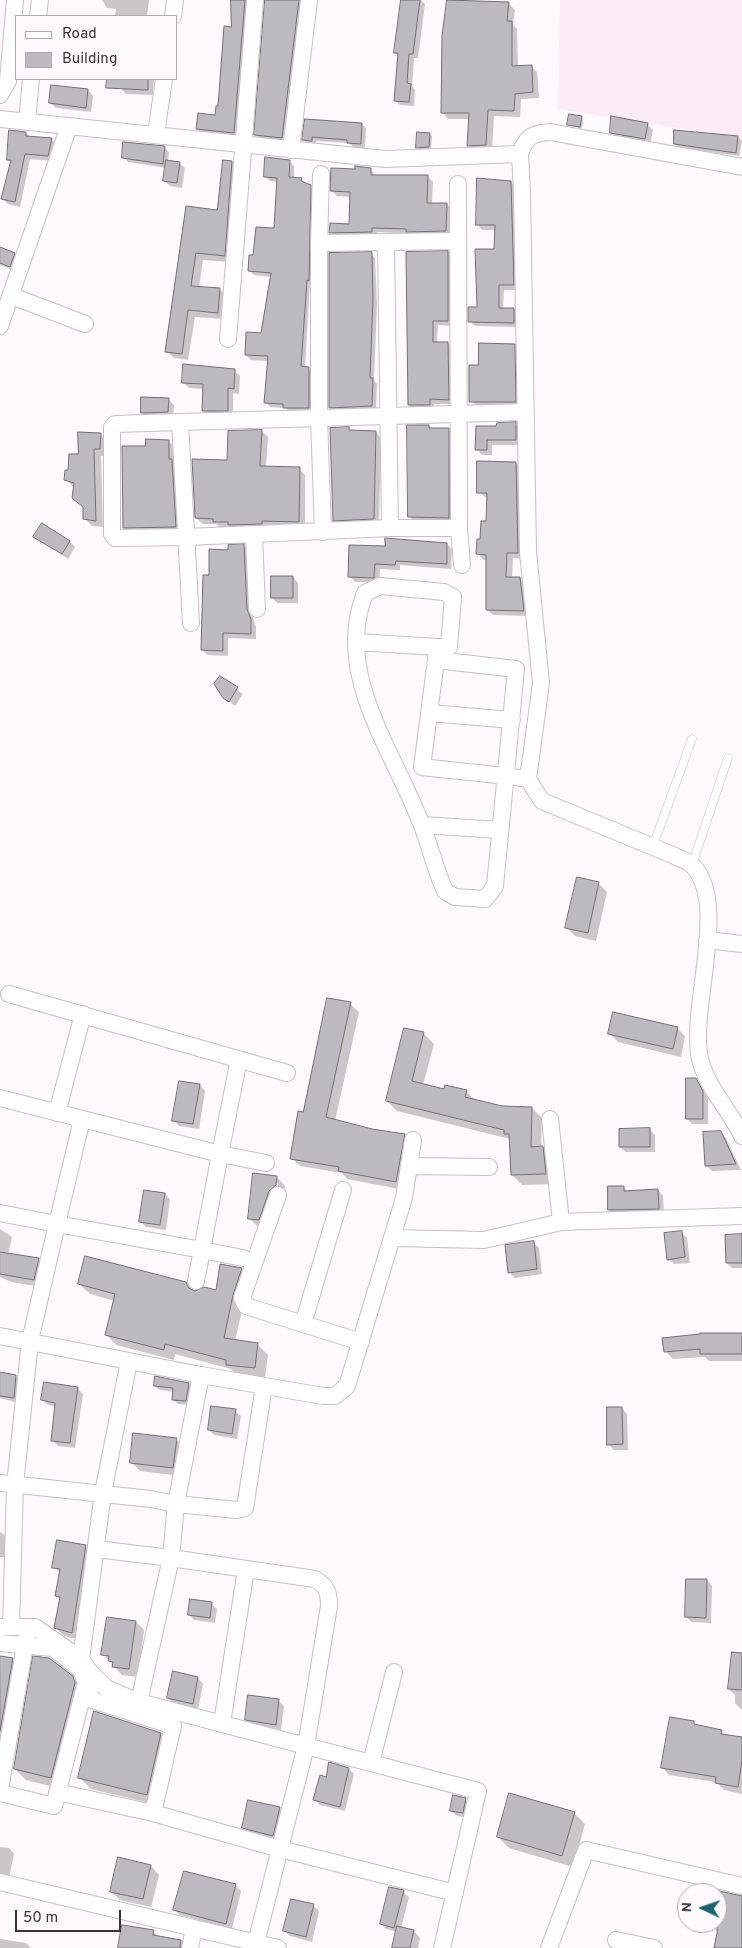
<!DOCTYPE html>
<html>
<head>
<meta charset="utf-8">
<style>
	body { margin:0 }
	#map { position:relative; width:742px; height:1948px; overflow:hidden; background:#fef9fc; font-family:Overpass,sans-serif }
	canvas { display:block }
	.legend { position:absolute; left:15px; top:15px; width:162px; height:65px; box-sizing:border-box; background:#fef9fc; border:1px solid #aeaaad; margin:0; padding:6px 9px; list-style:none; font-size:15px; color:#373436 }
	.legend li { display:flex; align-items:center; gap:10px; height:25px }
	.legend b { width:25px; border:1px solid #aeaaad }
	.north { position:absolute; left:677px; top:1883px; width:50px; height:50px; box-sizing:border-box; background:#fef9fc; border:1px solid #aeaaad; border-radius:50%; rotate:273deg; font-size:14px; font-weight:700; line-height:20px; text-align:center; color:#373436 }
	.north::after { content:''; display:block; margin:auto; width:18px; height:22px; background:#18666c; clip-path:polygon(50% 0,100% 100%,50% 72%,0 100%) }
	.scale { position:absolute; left:15px; top:1910px; width:106px; height:22px; box-sizing:border-box; border:2px solid #373436; border-top:0; padding-left:6px; font-size:15px; line-height:18px; white-space:nowrap; color:#373436; -webkit-text-stroke:4px #fef9fc; paint-order:stroke }
</style>
</head>
<body>
<div id="map">
<canvas width="742" height="1948"></canvas>
<ul class="legend">
<li><b style="height:6px;background:#fff"></b>Road</li>
<li><b style="height:14px;background:#bdb9c0"></b>Building</li>
</ul>
<div class="north">N</div>
<div class="scale">50 m</div>
</div>
<script>
const g = document.querySelector('canvas').getContext('2d');
g.lineJoin = 'round';
function fillPath(path, color) { g.fillStyle = color; g.fill(path, 'evenodd'); }
function strokePath(path, color, width, dash) { g.strokeStyle = color; g.lineWidth = width; g.lineCap = dash ? 'butt' : 'round'; g.setLineDash(dash || []); g.stroke(path); }
fillPath(new Path2D(`
	M560,0h182v138l-184,-29z`), '#fbebf5');
fillPath(new Path2D(`
	M102,0h47l-2,16h-32l1,-7 -9,-1z
	M233,0h19l-13,137 -37,-4 -5,-4 19,-12 3,-9 13,-80z
	M266,0h39l-18,142 -27,-3 -4,-4z
	M402,0h19l4,4 -7,54h-4l-2,28 3,4 -1,16 -14,-1 -5,-5 4,-44 -4,-4z
	M448,0l61,4 6,6 -2,15 4,4 1,38 13,-1 6,6 2,26 -18,1 -1,18 -26,-1 -2,35 -18,1 -6,-7 2,-26h-22l-6,-7 1,-76z
	M121,79h33l-1,16 -27,-1 -5,-6z
	M88,90l5,6 -2,16 -35,-4 -6,-5z
	M581,117l2,2 -1,10 -13,-4z
	M306,120l56,4 4,4 -1,20 -12,-1 -3,-4 -34,-2v4l-8,-1 -4,-4z
	M647,124l6,6 -3,14 -34,-6 -5,-6z
	M26,133l4,4 21,2 6,5 -4,17 -23,-2 -10,48 -12,-3 -5,-5 8,-36 -3,-3z
	M429,134l3,2 -1,13 -11,1 -2,-3z
	M738,137l4,4 -3,15 -60,-8 -4,-4z
	M164,147l5,5 -1,9 11,2 6,5 -3,20 -12,-2 -6,-5 2,-13 -38,-6 -4,-5z
	M289,161l5,5v13h7l14,12 -10,177 8,5v40l-24,-1 -3,-4 -16,-1 -4,-5 3,-41 -18,-1 -5,-5 16,-21 9,-57 -17,-2 -4,-4 5,-15 20,-27 3,-47 -8,-1 -5,-5z
	M232,162l7,7 -8,93 -28,-2 -4,27 20,2 8,7 -2,23 -30,-2 -7,43 -14,-2 -7,-7 20,-144 31,4z
	M332,169h38l6,7h51l6,6 -1,22h15l5,6 -1,26 -74,-4v5l-41,1 -5,-6 19,-6 1,-29 -14,-1 -5,-5z
	M511,182l5,5 2,103h-14l-1,19h10l6,5v13l-44,-1 -5,-5 8,-13 18,-57v-21h-14l-5,-6z
	M0,248l14,6 5,5 -4,12 -15,-6z
	M448,252l5,5v69l-15,-1 -1,18h11l5,5v56h-19v5l-20,1 -5,-5 -2,-152z
	M371,254l4,4 2,46 -3,76 3,4 -1,26 -41,1 -5,-4z
	M514,345l6,6v56l-44,-2 -5,-5z
	M184,365l33,2 2,2 15,1 6,6 -1,18 -6,-1v23h-24l-5,-5v-22l-15,-1 -6,-6z
	M168,399l6,6 -1,12 -25,1 -6,-6z
	M515,424l6,5v16h-29v10h-10l-5,-6 21,-21z
	M428,426l3,3h17l7,7v88l-39,-2 -7,-6z
	M349,428l3,4h24l5,6 -2,86 -40,2 -5,-6z
	M262,431l6,6 -2,31 33,1 6,6v52l-85,1 -3,-4h-14l-7,-6 33,-56v-30z
	M100,434l7,7v15h-6l2,71 -11,-1 -7,-7v-11l-10,-20 -9,-8 13,-25z
	M168,441l6,5v16l3,4 4,66 -52,1 -5,-6 23,-79z
	M516,463l6,6 2,90 -11,-1 -1,20h8l6,7 3,31 -36,-1 -6,-6 1,-49h-4l-6,-6 9,-32 1,-23 -9,-7z
	M35,537l35,5 5,5 -7,12z
	M447,544l5,5 -1,20 -51,-4v5l-20,-1 -1,13h-24l-5,-6 36,-29z
	M244,546l5,5 3,65 4,10v13l-28,-1v18l-20,-1 -6,-5 8,-74 19,-25z
	M293,577l5,6v20h-21l-5,-6z
	M220,677l23,17 -8,12 -11,-9z
	M578,879l21,5 8,8 -11,49 -21,-5 -8,-8z
	M350,1004l9,8 -24,109 37,10 32,5 8,8 -8,46 -57,-11 -5,-6 -42,-7 -8,-8 12,-45z
	M677,1028l8,8 -4,21 -63,-15 -8,-8z
	M424,1034l10,10 -11,41 22,5 21,1 9,9 27,7 30,1 10,10 -1,30 11,10 3,26 -33,1 -10,-10 -2,-36 -113,-28 -10,-10z
	M696,1079l12,19v26h-16l-5,-6z
	M200,1085l5,6 -6,38 -20,-3 -5,-6z
	M649,1129l6,6v17h-29l-6,-5z
	M721,1132l5,6 15,32 -29,1 -6,-6z
	M277,1177l8,9 -1,8 -17,34 -9,-1 -9,-9zM275,1183h3l-1,9 -3,-1z
	M623,1187l5,5 30,-2 5,6 1,18 -49,1 -6,-5z
	M165,1194l5,5 -4,31 -20,-3 -5,-5z
	M0,1229l12,8 -4,18 30,5 8,7 -5,20 -30,-5 -11,-5z
	M681,1232l6,6 3,25 -16,1 -6,-5z
	M742,1235v33h-10l-5,-5z
	M533,1242l6,6 3,26 -27,4 -6,-6z
	M241,1269l11,10 -9,27 -8,35 22,3 11,11 -3,23 -28,-3 -6,-6 -56,-15 -1,6 -58,-15 -10,-11 9,-33 -25,-7 -11,-10h107l8,8 22,-1z
	M742,1334v27h-33l-4,-4 -32,2 -8,-8z
	M0,1374l16,2 5,6 -2,21 -19,-5z
	M189,1384l4,5 -3,16 -12,-1 -5,-4 1,-8 -14,-2 -5,-4z
	M77,1388l6,6 -8,54 -17,-2 -6,-6 4,-33 -8,-2 -6,-5z
	M622,1408l5,6 1,36h-14l-6,-6z
	M235,1411l6,5 -4,23 -23,-4 -5,-5z
	M176,1440l9,8 -4,28 -41,-5 -9,-9z
	M0,1532l9,6 -1,19h-8z
	M85,1546l9,9 -13,85 -17,-4 -8,-8 5,-28 -4,-4 4,-22 -7,-7z
	M707,1580l5,6 -1,37 -19,-1 -6,-5z
	M191,1600l21,4 5,5 -2,14 -21,-3 -5,-6z
	M136,1622l8,8 -6,47 -16,-2 -19,-21z
	M742,1655v55l-7,-7v-8l-6,-6z
	M0,1658l12,2 11,11 -23,120z
	M174,1673l24,5 5,6 -5,25 -25,-6 -5,-5z
	M72,1677l12,12 -22,100 -36,-9 -11,-11z
	M278,1700l6,6 -3,24 -29,-5 -5,-6z
	M721,1731l5,5 16,2v56l-18,-4 -8,-8 -47,-7 -7,-8z
	M161,1734l11,11 -14,60 -67,-16 -11,-11z
	M330,1764l19,5 5,5 -9,37 -25,-6 -5,-5 12,-22z
	M465,1799l6,6 -3,13 -11,-2 -6,-6z
	M280,1808l8,9 -7,26 -29,-7 -8,-9z
	M574,1813l11,11 -12,43 -64,-19 -11,-11z
	M0,1847l9,1 5,6 -5,24 -9,2z
	M151,1866l8,9 -8,32 -31,-7 -9,-9z
	M236,1886l5,5 -9,38 -52,-14 -6,-5z
	M403,1892l6,5 -8,31 13,3 6,7 -2,10h-25l4,-16 -11,-3 -5,-5z
	M313,1905l6,6 -7,31 -22,-6 -6,-5z
	M153,1932l6,5 22,4 5,7h-67z
	M0,1939l26,4 5,5h-31z`), '#0003');
const building = new Path2D(`
	M231,0h14l-11,133 -38,-4 2,-16 17,2 1,-9h2l6,-80 7,1z
	M265,0h34l-17,138 -28,-3z
	M401,0h19l-7,54h-4l-2,29 4,1 -2,18 -15,-1 4,-48h-4z
	M447,0l62,2 -2,19h5v45l20,-1 1,27 -18,2 -1,17 -26,-1 -2,35 -19,1 2,-33h-28l1,-77z
	M107,79h41v11l-42,-2z
	M51,85l37,4 -2,19 -37,-5z
	M569,114l13,2 -2,11 -13,-2z
	M611,116l37,7 -3,16 -35,-6z
	M305,119l57,4 -1,21 -14,-1v-3l-35,-3v4l-10,-1z
	M9,130l17,2v4l26,2 -4,18 -23,-2 -10,48 -14,-3 10,-39h-4z
	M674,130l64,6 -2,17 -62,-9z
	M417,132l13,1 -1,14 -13,1z
	M123,142l42,4 -2,18 -41,-6z
	M265,157l25,3 -1,17 13,1 -1,3 10,4 -2,96 -2,-1 -6,86 8,1v41h-26v-4l-19,-1 4,-47 -23,-1 1,-23 15,1 10,-60 -23,-2 1,-16h4l3,-28 18,1 3,-50 -13,-1z
	M166,160l14,2 -3,21 -14,-2z
	M223,160l9,1 -7,95 -29,-3 -5,33 29,2 -2,25 -30,-3 -6,44 -17,-2 21,-146 31,4z
	M355,166l16,2v7h57l-1,28h20l-1,28 -40,1v-3l-34,-1v4l-43,1 1,-10 19,1 1,-32 -20,-1 1,-23 24,1z
	M477,178l34,3 3,104h-15v23h15v15l-46,-1v-15h9l-2,-58h19l1,-24h-19z
	M0,247l15,6 -5,14 -10,-4z
	M448,251v70h-15v21h15l1,58 -19,-1v6h-22l-2,-153z
	M372,252l1,47 -3,79h3l-1,28 -43,2v-155z
	M479,343l36,1 1,58h-47v-37h9z
	M183,364l52,5 -1,20 -6,-1v23h-26l1,-27 -21,-1z
	M141,397l28,1 -1,14 -27,1z
	M516,422v18h-29v10h-12l1,-24h20l1,-3z
	M407,425h22v3h20v90l-41,-1z
	M349,427v3l27,1 -2,88 -41,2 -3,-93z
	M262,430l-2,36 40,1 -1,55 -37,-1v3l-34,1v-3h-15v-3l-18,-1 -3,-59 35,1 1,-29z
	M78,432l23,1 -1,16h-6l2,72 -13,-2v-12l-11,-9 2,-15 -10,-3 1,-10h3l1,-16h9z
	M146,439l23,1v19h3l4,68 -53,1 -1,-82h23z
	M477,461l39,1 2,91h-11l-1,24h14l4,34 -38,-1v-55l-10,-1 1,-15h3l1,-18h5l1,-28h-10z
	M42,523l28,18 -8,13 -29,-17z
	M385,538l62,5v21l-51,-3 -1,4 -20,-1 -1,14 -26,-1 1,-32 36,1z
	M244,544l3,65 4,10v15l-28,-1v18l-22,-1 2,-75h6v-26l19,1v-5z
	M271,576h22v22h-22z
	M220,676l18,11 -9,15 -6,-4 -9,-14z
	M577,877l22,5 -11,51 -23,-5z
	M327,998l24,4 -25,115 46,12 33,5 -9,48 -58,-11 1,-4 -49,-8 8,-48 5,1z
	M613,1012l65,15 -5,22 -65,-15z
	M404,1028l20,4 -12,49 32,8 1,-4 22,5 -2,7 37,9 30,1 -1,40 12,-1 3,28 -35,1 -2,-41h-5v-4l-118,-29z
	M686,1078h10l7,13v28h-17z
	M179,1081l21,3 -7,40 -21,-3z
	M650,1128v19h-31v-18z
	M721,1131l15,33 -31,2 -2,-34z
	M253,1173l24,3 -1,9 -7,6 -10,29 -11,-1z
	M608,1186h16v5l34,-2 1,20 -51,1z
	M144,1190l21,3 -5,32 -21,-3z
	M682,1231l3,26 -18,3 -3,-27z
	M742,1234v29h-16l-1,-28z
	M534,1241l3,28 -29,4 -3,-28z
	M0,1252l39,6 -5,22 -34,-6z
	M85,1256l101,26 3,6 6,3 9,-4 12,3 4,-26 22,4 -9,27 -9,43 34,5 -3,25 -29,-3v-5l-61,-16 -1,6 -59,-15 10,-41 -37,-10z
	M700,1333h42v21h-42v-5l-36,3 -2,-14 38,-4z
	M0,1372l16,3 -2,23 -14,-2z
	M155,1376l34,7 -3,18 -14,-1 1,-12 -19,-2z
	M44,1382l34,5 -8,56 -19,-2 4,-38 -14,-3z
	M211,1406l25,3 -4,25 -24,-4z
	M607,1407h15l1,37 -16,1z
	M133,1433l44,5 -4,30 -43,-5z
	M57,1540l29,5 -14,88 -18,-5 6,-31 -5,-1 5,-27 -8,-1z
	M686,1579h21l-1,39 -21,-1z
	M190,1599l22,3 -2,16 -22,-3z
	M107,1617l29,4 -7,48 -17,-2 1,-5 -5,-1 1,-5 -8,-1z
	M732,1652l10,1v37l-14,-1z
	M0,1656l13,2 -13,73z
	M33,1656l16,2 24,18 2,7 -24,95 -37,-9z
	M173,1671l25,6 -5,27 -26,-6z
	M248,1695l31,4 -3,26 -31,-5z
	M94,1711l67,22 -14,62 -69,-17z
	M670,1717l24,4v3l28,6 -1,4 21,3v23l-4,27 -23,-4 1,-6 -55,-9z
	M329,1762l20,6 -9,39 -27,-7 7,-25 6,2z
	M509,1793l66,19 -13,44 -65,-19z
	M453,1795l13,3 -3,15 -13,-2z
	M248,1800l32,7 -7,29 -31,-8z
	M118,1857l33,8 -8,34 -33,-7z
	M184,1871l52,13 -10,40 -53,-14z
	M697,1886l45,10v52h-28l3,-15v-40h-21z
	M389,1887l15,3 -10,38 -14,-4z
	M291,1899l23,5 -8,33 -23,-6z
	M122,1925l32,5 -1,5 28,5 -1,8h-62z
	M397,1926l17,4 -4,18h-18z`);
fillPath(building, '#bdb9c0');
strokePath(building, '#736f76', 1);
const lane = new Path2D(`
	M653,846l39,-107
	M692,865l36,-107`);
const street = new Path2D(`
	M38,16l2,-16
	M173,16l2,-16
	M0,95l8,-14 7,-81
	M0,119l385,40 135,-5c6,-17 12,-21 30,-22l192,35
	M27,121l4,-42
	M156,134l8,-55
	M291,150l18,-150
	M520,154l2,38 6,360 13,131 -13,96 14,22 133,55c5,3 13,5 17,9 38,37 -3,142 8,194 7,29 30,51 42,77
	M458,184l1,344 3,37
	M319,243l139,-2
	M386,243l4,285
	M12,296l73,28
	M0,326l69,-200
	M228,339l27,-339
	M180,422l-65,2 -3,3v107l3,4 72,-1 203,-9h69
	M323,532l-4,-114 206,-6
	M254,535l3,74
	M191,623l-11,-201 139,-4v-175l2,-69
	M356,642l81,5
	M436,660l1,-13h12l4,-50 -9,-5 -64,-6 -15,7c-31,78 25,153 53,223 11,24 16,51 27,75l10,6 30,2 10,-13 21,-217 -80,-9 -14,107c35,4 71,7 106,12
	M430,713l82,7
	M422,825l78,5
	M707,940l35,4
	M9,994l278,79
	M239,1059l-19,95 46,9
	M0,1098l220,56 -18,96 -145,-26 -27,117 -15,144 -4,142
	M57,1113l26,-99
	M550,1119l11,103
	M410,1166l79,1
	M278,1195l-36,103 4,8 115,36
	M0,1213l57,11 25,-105
	M392,1238l92,2 77,-18 181,-6
	M196,1281l6,-31 41,8
	M303,1324l40,-134
	M0,1336l201,39
	M264,1386l-19,122 -8,2 -61,-6 25,-129 122,21h12l12,-10 57,-188 9,-58
	M0,1483l151,16 25,5 -5,54 144,21c12,7 14,14 14,27l-23,140 172,45 -36,157
	M96,1549l75,9 -32,144
	M1,1627h34l46,32 9,13 16,16 33,14 167,44 -50,197
	M0,1643l53,5 28,22 11,30 81,26 -20,87 -96,-21
	M81,1659l22,-166 26,-132
	M222,1723l24,-154
	M371,1763l23,-91
	M0,1789l27,-155
	M0,1793l54,13 32,-124
	M153,1813l127,36 175,44
	M0,1882l278,66
	M616,1940l38,8
	M190,1948l4,-20
	M549,1948l37,-98 156,36`);
strokePath(lane, '#c8bfc4', 9);
strokePath(street, '#c8bfc4', 18);
strokePath(lane, '#fff', 8);
strokePath(street, '#fff', 16);
</script>
</body>
</html>
